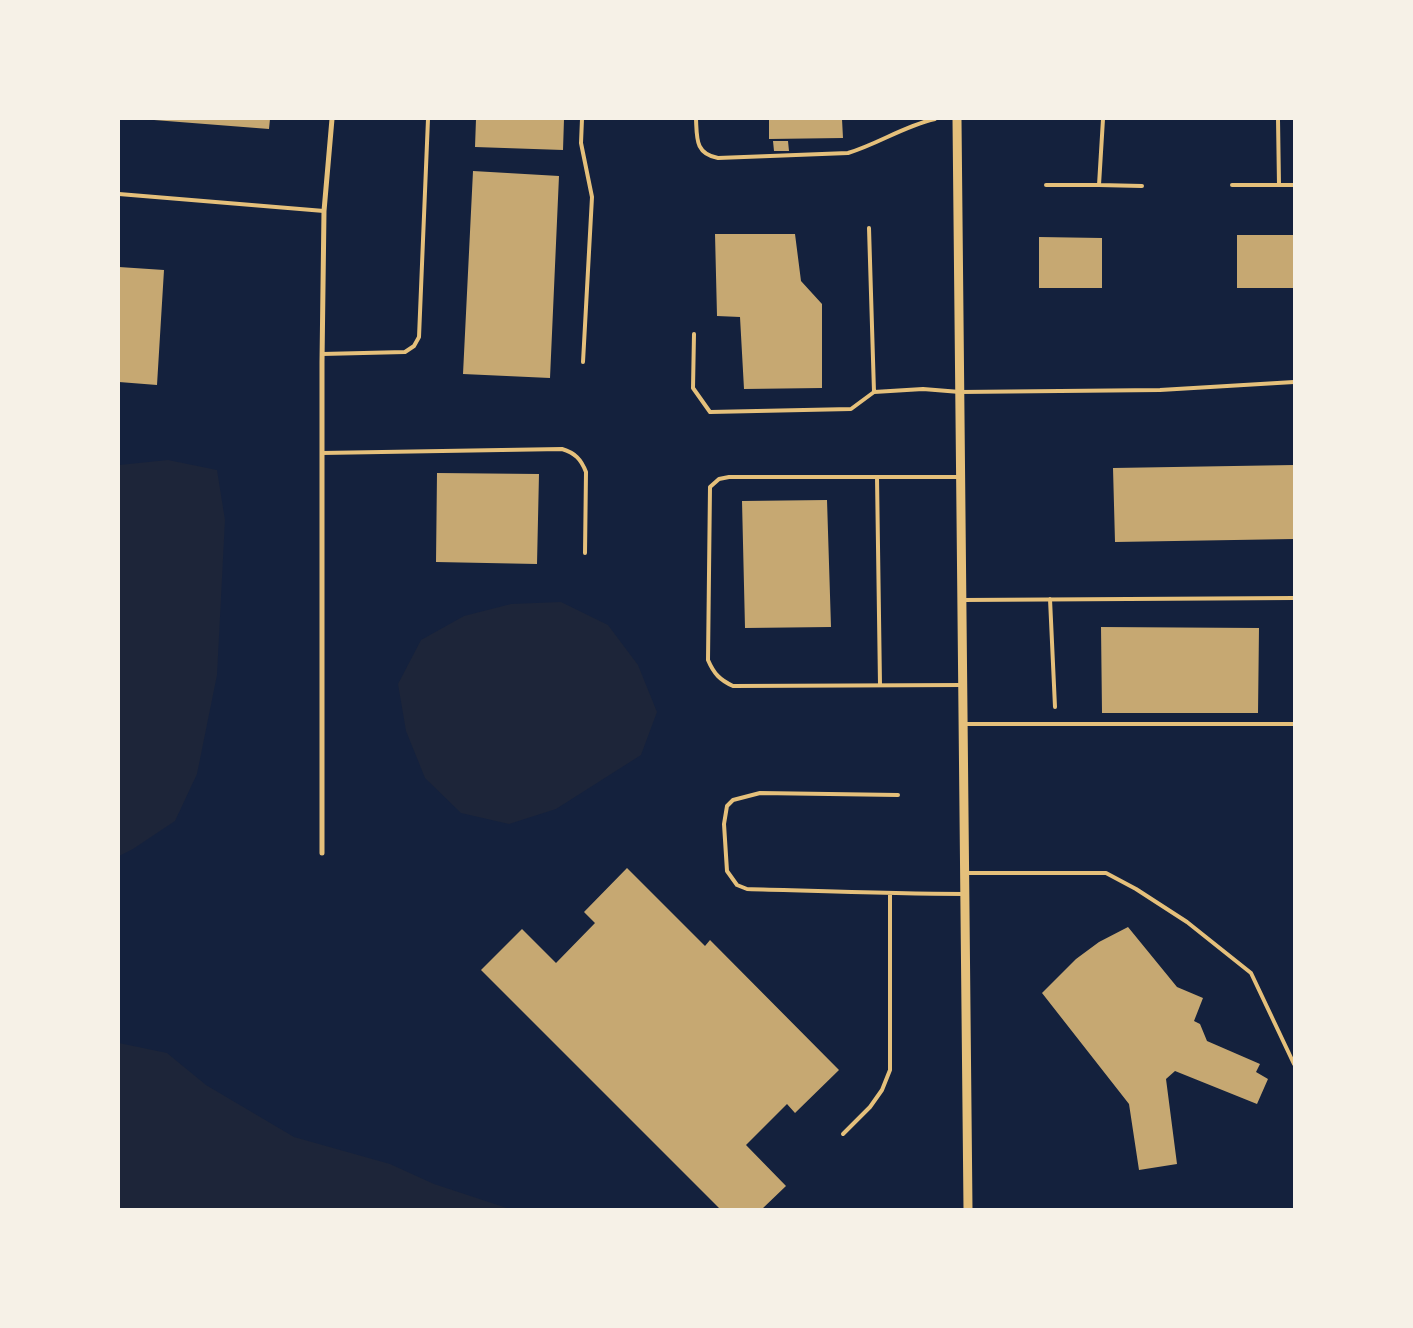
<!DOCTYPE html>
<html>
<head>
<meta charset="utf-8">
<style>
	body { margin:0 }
	#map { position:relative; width:1413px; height:1328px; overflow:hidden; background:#14213d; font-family:Lato,sans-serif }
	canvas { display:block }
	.frame { position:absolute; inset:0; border:120px solid #f6f1e7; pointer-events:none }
</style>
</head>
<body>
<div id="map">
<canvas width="1413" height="1328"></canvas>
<div class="frame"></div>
</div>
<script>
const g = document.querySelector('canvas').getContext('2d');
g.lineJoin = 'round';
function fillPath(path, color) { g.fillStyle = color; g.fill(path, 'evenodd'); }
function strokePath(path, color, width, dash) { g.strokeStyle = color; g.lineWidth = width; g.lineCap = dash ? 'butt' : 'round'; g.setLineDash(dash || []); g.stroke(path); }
fillPath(new Path2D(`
	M168,460l49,10 8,50 -8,155 -20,99 -22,47 -42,28 -14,7v-391z
	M561,602l47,23 30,40 19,47 -16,43 -85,54 -47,15 -48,-11 -36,-35 -19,-47 -8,-47 23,-44 43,-24 47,-12z
	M119,1043l48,10 39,32 88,52 96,27 44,20 76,25h-389l-2,-2z`), '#1d2539');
fillPath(new Path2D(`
	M154,119h116l-1,10 -115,-9z
	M476,119h88l-1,31 -88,-3z
	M769,119h73l1,19 -74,1z
	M773,141h15l1,10h-15z
	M473,171l86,5 -9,202 -87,-4z
	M715,234h80l6,47 21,23v84l-78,1 -4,-72 -23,-1z
	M1237,235h57v53h-57z
	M1039,237l63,1v50h-63z
	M119,267l45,3 -7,115 -38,-3z
	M1294,465v74l-179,3 -2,-74z
	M437,473l102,1 -2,90 -101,-2z
	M827,500l4,127 -86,1 -3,-127z
	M1101,627l158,1 -1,85h-156z
	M627,868l78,78 5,-6 129,130 -44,43 -8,-9 -41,41 40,41 -24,23h-42l-239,-239 41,-41 34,34 39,-40 -11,-11z
	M1128,927l49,60 26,11 -9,23 6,3 7,17 53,23 -4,8 12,7 -11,25 -82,-33 -9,8 11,85 -38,6 -10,-66 -87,-111 34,-34 23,-17z`), '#c6a872');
strokePath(new Path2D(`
	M582,119l-1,24 11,54 -9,165
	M696,119c1,19 -1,35 22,39l130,-5c30,-9 56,-27 87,-34
	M1046,185h53l4,-66
	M1099,185l43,1
	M1232,185h47l-1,-66
	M1279,185h15
	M119,194l205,17
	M869,228l5,164
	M694,334l-1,54 17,24 141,-3 23,-17 49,-3 37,3 200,-2 134,-8
	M322,354l83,-2 9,-6 5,-9 9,-218
	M322,453l240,-4c13,4 19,10 24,23l-1,81
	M877,477l3,208
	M959,477h-230l-10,2 -9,8 -2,173c6,14 12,20 25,26l230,-1
	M1050,599l5,108
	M963,600l331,-2
	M964,724h330
	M898,795l-138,-2 -27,7 -6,6 -3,18 3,47 10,14 10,4c72,2 145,5 217,5
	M966,873h140l30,16 51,33 64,51 43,91
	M843,1134l27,-27 12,-17 8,-20v-176`), '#e5c07b', 4);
strokePath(new Path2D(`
	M322,853v-491l2,-151 8,-92`), '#e5c07b', 5);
strokePath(new Path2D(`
	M957,119l11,1090`), '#e5c07b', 9);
</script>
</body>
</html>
